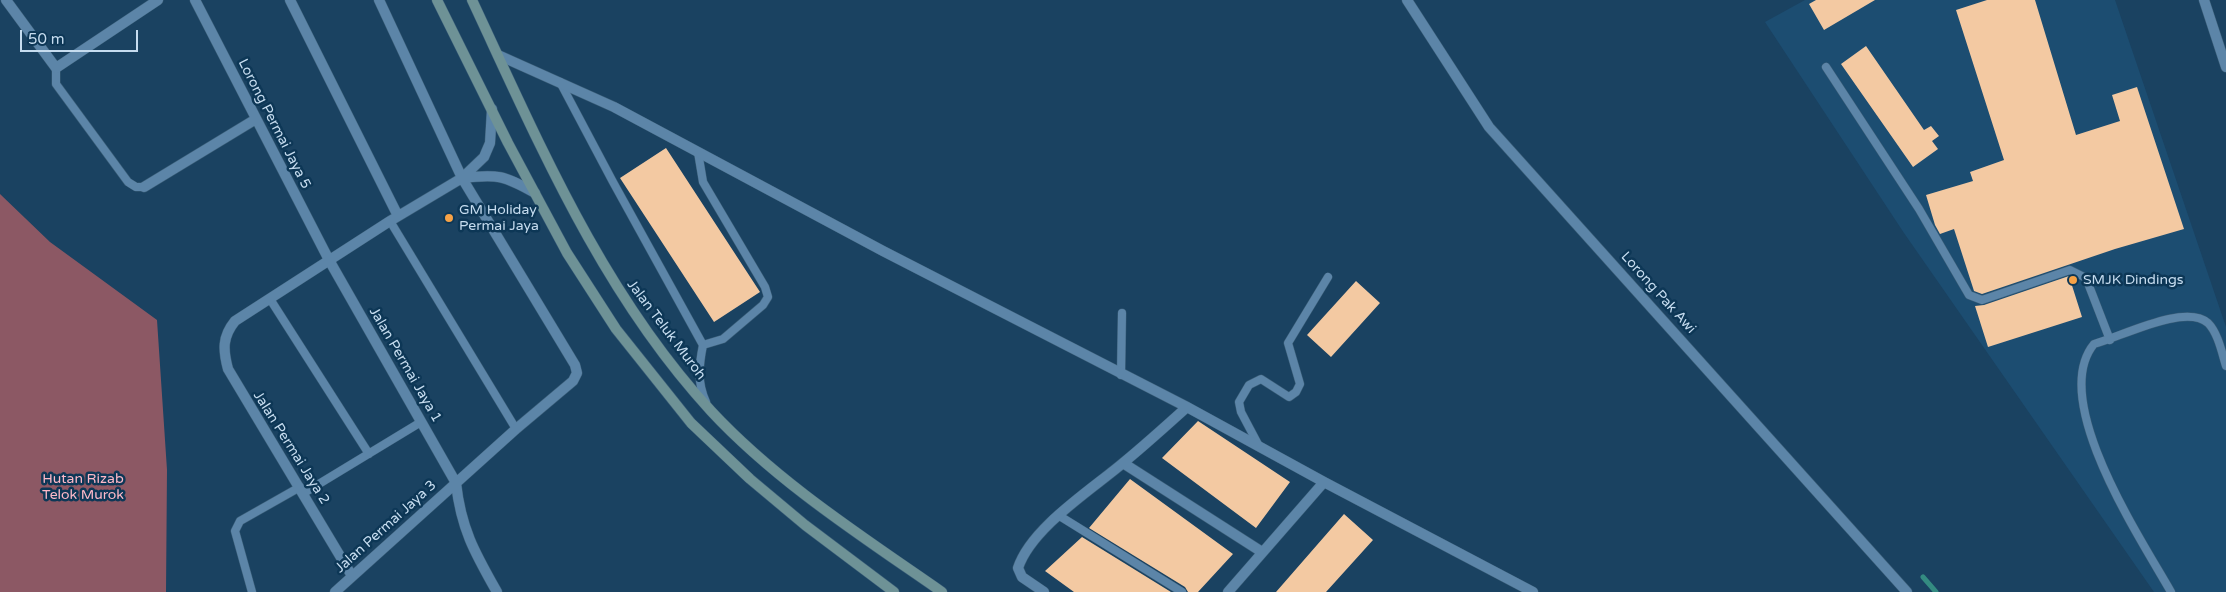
<!DOCTYPE html>
<html>
<head>
<meta charset="utf-8">
<style>
	body { margin:0 }
	#map { position:relative; width:2226px; height:592px; overflow:hidden; background:#1a4261; font-family:"Varela Round",sans-serif }
	canvas { display:block }
	.scale { position:absolute; left:20px; top:30px; width:118px; height:22px; box-sizing:border-box; border:2px solid #c6dcef; border-top:0; padding-left:6px; font-size:15px; line-height:18px; white-space:nowrap; color:#c6dcef; -webkit-text-stroke:4px #0d3756; paint-order:stroke }
</style>
</head>
<body>
<div id="map">
<canvas width="2226" height="592"></canvas>
<div class="scale">50 m</div>
</div>
<script>
const g = document.querySelector('canvas').getContext('2d');
g.lineJoin = 'round';
function fillPath(path, color) { g.fillStyle = color; g.fill(path, 'evenodd'); }
function strokePath(path, color, width, dash) { g.strokeStyle = color; g.lineWidth = width; g.lineCap = dash ? 'butt' : 'round'; g.setLineDash(dash || []); g.stroke(path); }
function label(font, color, halo, rows, align = 'center') {
  g.font = font + ' "Varela Round",sans-serif'; g.lineWidth = 5; g.setLineDash([]); g.textBaseline = 'middle'; g.strokeStyle = halo; g.fillStyle = color; for (const [text, x, y, turn = 0] of rows) {
    g.save(); g.translate(x, y); g.rotate((+turn || 0) * Math.PI / 180); g.textAlign = isNaN(turn) ? turn : align; if (halo) g.strokeText(text, 0, 0); g.fillText(text, 0, 0); g.restore();
  }
}
fillPath(new Path2D(`
	M1805,0h310l111,327v265h-72l-250,-359 -139,-211z`), '#1c4d71');
fillPath(new Path2D(`
	M0,194l50,48 107,78 10,150 -1,122h-166z`), '#8c5864');
strokePath(new Path2D(`
	M1923,577l13,15`), '#348b81', 5);
fillPath(new Path2D(`
	M1816,0h59l-51,30 -15,-26z
	M1987,0h48l41,135 44,-14 -8,-26 25,-8 47,142 -69,20 -133,45 -8,-3 -20,-62 -14,5 -5,-9 -9,-30 47,-14 -3,-9 34,-12 -48,-150z
	M1866,46l58,84 7,-4 8,10 -7,5 6,8 -25,18 -72,-103z
	M666,148l94,144 -46,30 -94,-144z
	M2069,276l13,41 -94,30 -13,-41 9,-1z
	M1356,281l24,22 -49,54 -24,-22z
	M1198,421l92,61 -34,46 -94,-70z
	M1130,479l103,75 -35,38h-10l-3,-5 -96,-59z
	M1344,514l29,26 -47,52h-50z
	M1082,537l89,55h-97l-29,-21z`), '#f3c9a2');
const service = new Path2D(`
	M1826,67l93,142 50,86 13,5 88,-30 16,8 24,62
	M56,68v16l72,98 8,5h8
	M560,82l53,100 90,163c-4,20 -6,38 3,57
	M698,152l5,30 62,105 3,10 -5,8 -40,34 -20,6
	M390,221l126,208
	M270,299l99,155
	M1121,375l1,-62
	M1259,446l-18,-34 -2,-10 10,-17 12,-6 28,18 7,-5 4,-8 -12,-41 40,-66
	M304,493l117,-71
	M1058,515l124,77
	M252,592l-17,-61 5,-10 60,-34
	M2171,592c-30,-53 -123,-192 -77,-248 27,-7 91,-41 114,-21 10,10 14,30 18,43`);
const minor = new Path2D(`
	M6,0l50,68 102,-68
	M195,0l134,260 127,223c5,46 19,70 41,109
	M290,0l108,216
	M1407,0l82,127 418,465
	M2204,0l22,67
	M498,55l116,52 269,144 304,156 137,75 209,110
	M462,178c35,-4 42,-3 73,15
	M144,187l112,-68
	M1123,463l139,89
	M352,576l-124,-207c-5,-19 -6,-32 7,-48l155,-100 72,-43 22,-21 6,-14 2,-34
	M335,592l181,-163 57,-48 4,-8 -2,-8 -113,-187 -83,-178
	M1044,592l-22,-15 -4,-9c13,-40 73,-78 105,-105 22,-18 43,-37 64,-56
	M1228,592l96,-110`);
const secondary = new Path2D(`
	M437,0l71,143 59,110 49,76 75,94 59,56 55,46 89,67
	M472,0c67,143 130,293 239,411 66,71 152,126 231,181`);
strokePath(service, '#3b5e78', 9);
strokePath(minor, '#3b5e78', 11);
strokePath(secondary, '#3b5e78', 11);
strokePath(service, '#5c85a8', 8);
strokePath(minor, '#5c85a8', 10);
strokePath(secondary, '#6e9296', 10);
for (const [x, y, r, color] of [
	[449,218,5,"#f6a247"],
	[2073,280,5,"#f6a247"]
]) { const dot = new Path2D(); dot.arc(x, y, r, 0, 2 * Math.PI); g.fillStyle = color; g.fill(dot); strokePath(dot, '#0d3756', 2); }
label('14px', '#c6dcef', '#0d3756', [
	["Lorong Permai Jaya 5",274,124,63],
	["Lorong Pak Awi",1658,293,48],
	["Jalan Teluk Muroh",666,330,53],
	["Jalan Permai Jaya 1",405,365,60],
	["Jalan Permai Jaya 2",291,448,58],
	["Jalan Permai Jaya 3",386,527,-42]
]);
label('14px', '#c6dcef', '#0d3756', [
	["GM Holiday",459,210],
	["Permai Jaya",459,226],
	["SMJK Dindings",2083,280]
], 'left');
label('14px', '#feb9c8', '#0d3756', [
	["Hutan Rizab",83,479],
	["Telok Murok",83,495]
]);
</script>
</body>
</html>
